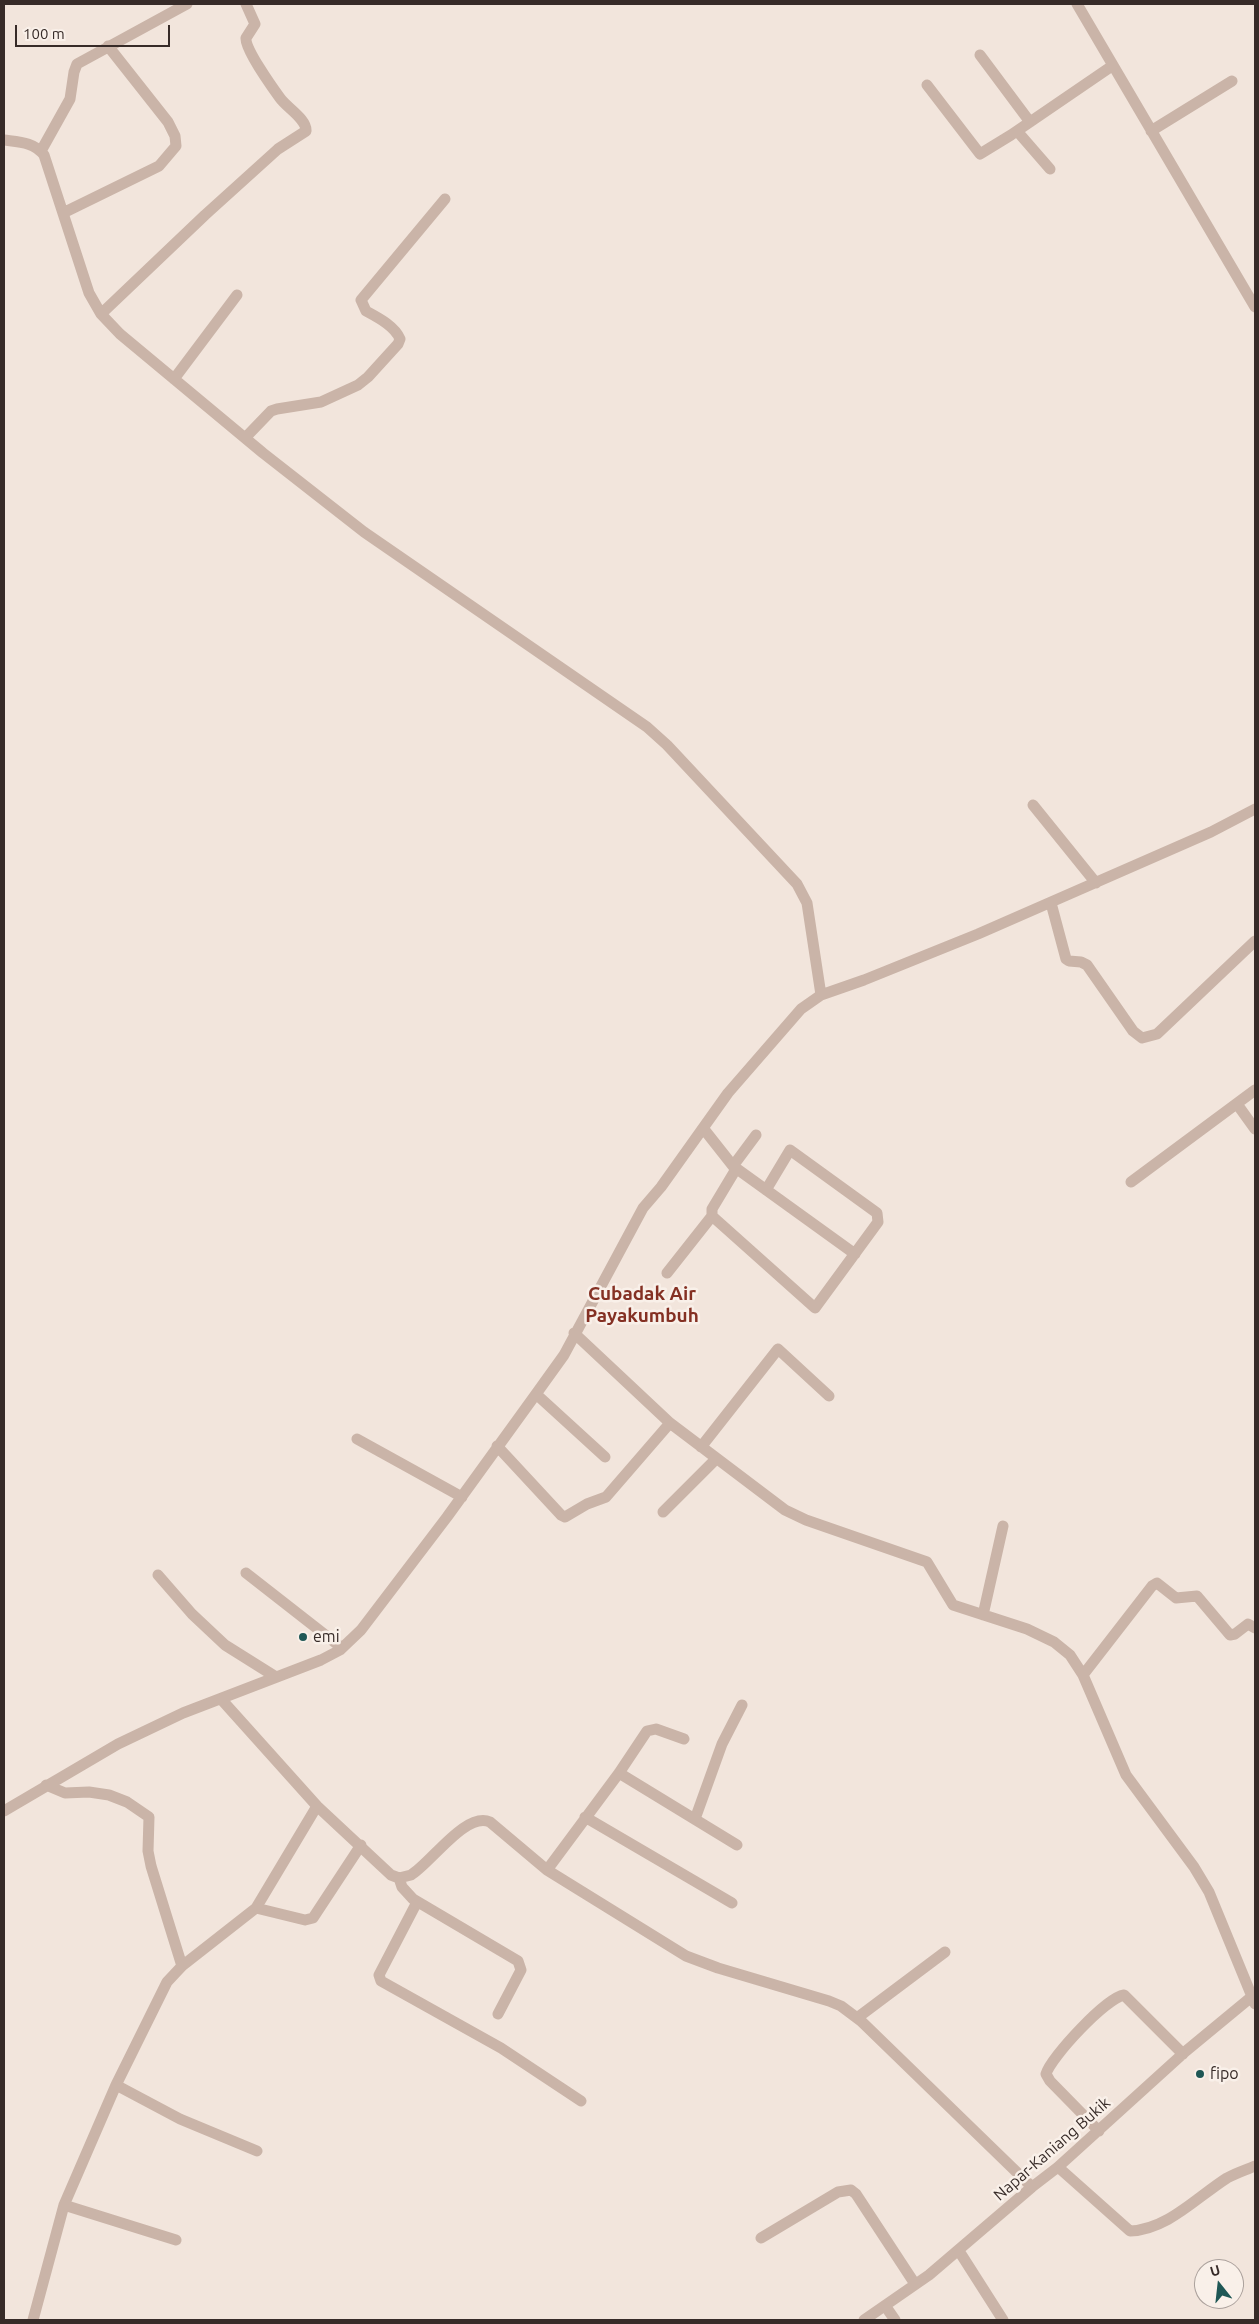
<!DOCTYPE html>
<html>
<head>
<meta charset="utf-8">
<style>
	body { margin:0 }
	#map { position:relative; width:1259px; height:2324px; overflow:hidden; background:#f2e5dc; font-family:Ubuntu,sans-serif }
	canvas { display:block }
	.frame { position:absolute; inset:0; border:5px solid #372b28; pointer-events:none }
	.north { position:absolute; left:1194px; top:2259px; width:50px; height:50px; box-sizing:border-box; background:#f9f0e9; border:1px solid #aba19c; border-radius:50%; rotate:344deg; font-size:14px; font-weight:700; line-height:20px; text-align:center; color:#372b28 }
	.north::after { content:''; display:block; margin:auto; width:18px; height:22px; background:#1f5755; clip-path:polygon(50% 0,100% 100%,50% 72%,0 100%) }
	.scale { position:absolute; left:15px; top:25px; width:155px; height:22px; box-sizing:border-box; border:2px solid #372b28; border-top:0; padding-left:6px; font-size:15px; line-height:18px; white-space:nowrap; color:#372b28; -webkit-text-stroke:4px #f9f0e9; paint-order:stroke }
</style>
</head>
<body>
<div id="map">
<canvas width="1259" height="2324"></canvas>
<div class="frame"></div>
<div class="north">U</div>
<div class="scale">100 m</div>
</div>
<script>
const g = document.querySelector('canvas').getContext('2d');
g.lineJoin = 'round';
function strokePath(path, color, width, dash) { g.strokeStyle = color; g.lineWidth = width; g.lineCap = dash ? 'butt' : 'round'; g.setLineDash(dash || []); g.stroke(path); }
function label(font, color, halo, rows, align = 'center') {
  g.font = font + ' Ubuntu,sans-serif'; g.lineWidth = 5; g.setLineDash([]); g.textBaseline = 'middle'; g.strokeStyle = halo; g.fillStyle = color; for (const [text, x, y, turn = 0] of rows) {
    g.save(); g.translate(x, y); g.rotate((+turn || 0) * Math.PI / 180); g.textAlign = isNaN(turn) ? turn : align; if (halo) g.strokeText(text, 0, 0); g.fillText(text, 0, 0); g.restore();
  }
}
strokePath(new Path2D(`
	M1077,4l178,303
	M980,55l50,67
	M927,85l53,69 31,-19 101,-69
	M1017,131l33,38
	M1151,131l81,-50
	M4,140c15,2 30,2 40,15l45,138 12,21 19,20 143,119 101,79 283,195 20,18 130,139 10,19 14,92
	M41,151l29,-52 4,-27 3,-8 110,-60
	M63,213l96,-47 17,-20 -1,-10 -7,-14 -60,-76
	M101,314l104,-99 73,-66 28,-18c1,-12 -19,-23 -26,-33 -8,-11 -35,-49 -34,-60l9,-14 -9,-20
	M174,379l63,-84
	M245,438l26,-27 6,-2 44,-7 37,-17 10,-8 30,-33 2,-5c-5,-13 -23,-22 -34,-28l-5,-11 84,-101
	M1033,805l63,78
	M1051,903l15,56 3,2 12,1 6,3 46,66 9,7 15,-4 98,-93
	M1237,1104l18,25
	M703,1128l30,38 122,88
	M733,1166l23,-31
	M736,1169l-24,40v7l103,92 63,-86 -1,-9 -87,-63 -24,40
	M1131,1182l124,-92
	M667,1273l45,-57
	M574,1333l96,90 115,87 21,10 121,42 26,43 74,24 27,13 16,13 13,20 43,100 68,92 15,25 46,112
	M536,1394l69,63
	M357,1439l105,58
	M497,1446l64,69 4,2 22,-13 19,-7 64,-74
	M701,1447l77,-98 51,47
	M663,1512l53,-53
	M246,1573l96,75
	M158,1575l34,39 33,31 51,32
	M983,1615l20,-89
	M1083,1675l69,-89 5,-3 19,15 21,-2 33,39 5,-1 13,-10 7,4
	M221,1699l96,107 74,69 8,3 12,-3c20,-12 55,-64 79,-53l57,48 139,86 32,12 111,33 12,5 20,15 171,166
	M619,1773l118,72
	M46,1785l19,8 24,-1 20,3 18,7 22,15 -1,34 3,15 31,100
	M4,1811l114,-67 65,-31 138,-53 19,-10 21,-20 86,-113 89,-123 28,-39 79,-147 18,-21 67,-94 73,-84 20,-14 43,-15 114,-46 233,-102 44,-23
	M585,1817l147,86
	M695,1819l27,-75 20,-39
	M547,1870l72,-97 28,-42 9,-2 28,10
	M399,1878l3,9 11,12 105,62 3,9 -23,44
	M417,1902l-38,73 2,6 120,67 80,53
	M256,1908l49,12 8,-2 48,-73
	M857,2018l88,-66
	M116,2085l64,34 77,32
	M1099,2131l-49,-50 -4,-7c5,-17 60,-76 78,-79l59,59
	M1058,2167l72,64c37,-1 67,-34 97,-53 9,-5 19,-8 28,-12
	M64,2205l112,35
	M761,2238l77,-46 13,-2 5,4 59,90
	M959,2251l44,69
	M886,2307l9,13
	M33,2320l31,-115 52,-120 51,-103 15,-16 74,-58 61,-102
	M864,2320l65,-45 103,-88 26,-20 128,-116 69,-57`), '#cab4a8', 11);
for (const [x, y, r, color] of [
	[303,1637,5,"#1f5755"],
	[1200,2074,5,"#1f5755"]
]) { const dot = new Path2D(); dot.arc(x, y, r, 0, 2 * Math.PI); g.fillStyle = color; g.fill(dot); strokePath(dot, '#f9f0e9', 2); }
label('16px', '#372b28', '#f9f0e9', [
	["emi",313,1637],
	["fipo",1210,2074]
], 'left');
label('16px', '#372b28', '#f9f0e9', [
	["Napar-Kaniang Bukik",1052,2149,-41]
]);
label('bold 19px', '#843023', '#f9f0e9', [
	["Cubadak Air",642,1294],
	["Payakumbuh",642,1316]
]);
</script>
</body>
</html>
